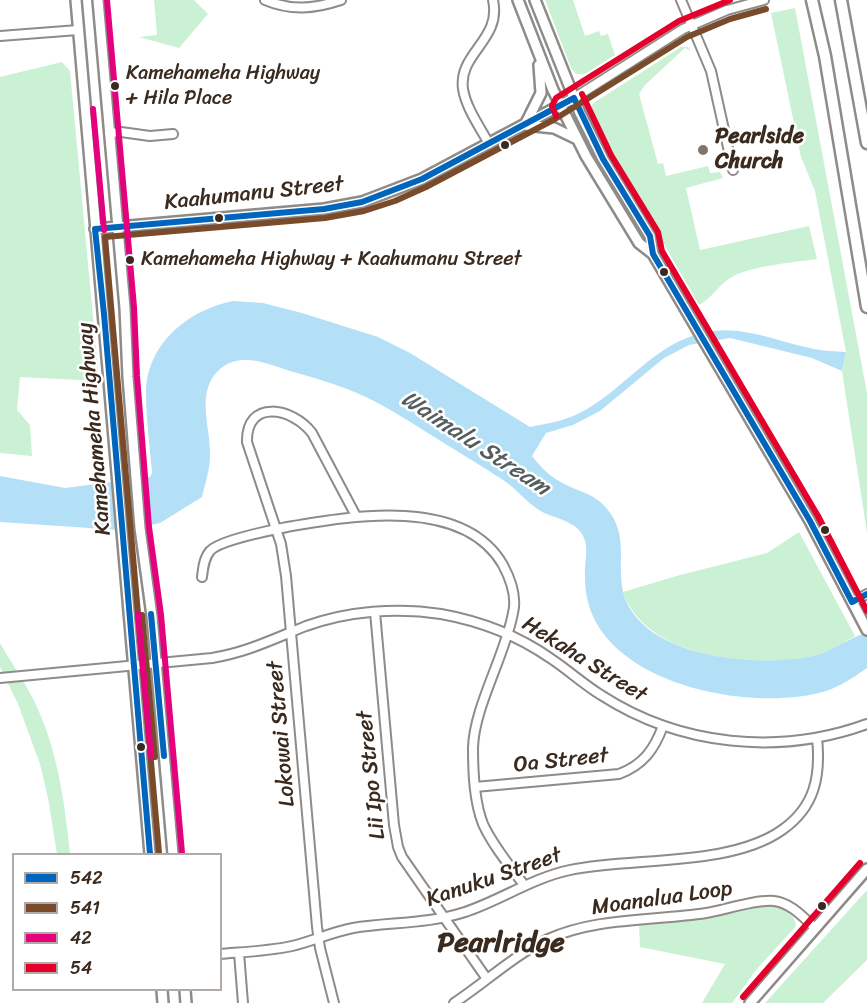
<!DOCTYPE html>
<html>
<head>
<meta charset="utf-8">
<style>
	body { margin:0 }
	#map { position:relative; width:867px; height:1003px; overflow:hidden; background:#fff; font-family:Sriracha,sans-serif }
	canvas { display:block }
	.legend { position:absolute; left:12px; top:853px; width:210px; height:138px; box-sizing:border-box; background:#fff; border:2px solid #b1aaa5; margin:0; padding:8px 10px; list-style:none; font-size:18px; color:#3b2a1e }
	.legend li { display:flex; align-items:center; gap:12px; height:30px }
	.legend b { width:30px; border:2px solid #b1aaa5 }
</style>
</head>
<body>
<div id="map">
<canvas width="867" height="1003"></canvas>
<ul class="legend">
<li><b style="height:8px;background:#0065bd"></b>542</li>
<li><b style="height:8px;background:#7a4b2a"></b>541</li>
<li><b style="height:8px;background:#e5007d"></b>42</li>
<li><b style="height:8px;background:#e4002b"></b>54</li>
</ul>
</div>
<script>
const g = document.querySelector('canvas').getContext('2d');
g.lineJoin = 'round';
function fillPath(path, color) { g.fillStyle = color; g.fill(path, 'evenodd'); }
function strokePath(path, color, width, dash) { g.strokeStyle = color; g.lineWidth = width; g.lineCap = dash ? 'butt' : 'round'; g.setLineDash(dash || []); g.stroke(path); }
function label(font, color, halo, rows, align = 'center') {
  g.font = font + ' Sriracha,sans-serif'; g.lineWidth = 5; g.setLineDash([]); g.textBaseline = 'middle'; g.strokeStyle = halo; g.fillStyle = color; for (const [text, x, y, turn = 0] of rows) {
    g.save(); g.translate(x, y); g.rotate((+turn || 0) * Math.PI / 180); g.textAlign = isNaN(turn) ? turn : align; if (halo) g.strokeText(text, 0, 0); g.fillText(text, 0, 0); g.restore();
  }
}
fillPath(new Path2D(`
	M154,0h40l14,14 -29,34 -40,-11 18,-2z
	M545,0h28l12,36 14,-5 2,5 7,-2 7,21 -30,19h-9l-5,-6z
	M795,8l72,385v140l-25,-162 4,-19 -31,-161 -14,-34 -30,-144z
	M681,47h7l3,4 -6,-3 -40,37 -6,9 19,70 5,-1 3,13 42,-10 2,7 10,-1 3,6 -37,10 14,62 109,-24 8,33c-25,4 -65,6 -87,19 -11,7 -18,20 -31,27l-68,-118 -40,-76 1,-6 3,-3z
	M62,62l8,9 29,310 -79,-4 -3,33 13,15 2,31 -32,-3v-376z
	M799,532l56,104c-15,8 -29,18 -46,21 -58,12 -164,0 -186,-65l57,-17 87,-22z
	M0,643c12,21 27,42 37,64 21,46 28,97 33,147h-13l-9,-56 -8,-34 -22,-60 -18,-37z
	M867,890v70l-44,43h-58z
	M769,906c13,1 26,6 27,20l-40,44 -24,33h-30l23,-39 -85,-17 -1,-23 63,-7z`), '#cbf1d4');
fillPath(new Path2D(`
	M233,301l30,2 39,10 76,24 32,16 120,74c20,-4 39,-7 57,-18 44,-26 73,-72 127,-78 33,-4 68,12 100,18 10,2 21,2 32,3l-4,19 -30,-13 -82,-20 -41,7 -25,13 -64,53 -27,14 -27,8 -14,23c8,10 16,19 27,25 20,12 37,11 52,33 18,27 4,56 14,84 22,60 130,69 183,59 22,-3 38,-19 59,-24v35c-13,9 -26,18 -41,23 -70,21 -203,-3 -234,-77 -5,-12 -7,-25 -7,-37 -1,-18 7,-35 -8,-49 -10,-9 -27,-11 -38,-18 -14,-9 -23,-22 -36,-30 -21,-14 -43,-27 -64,-40 -24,-15 -48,-31 -73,-43 -24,-11 -50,-19 -76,-26 -23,-7 -50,-20 -71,-1 -24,22 -8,58 -9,86 0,13 -5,28 -8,41l-42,26 -23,5 -18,2 -119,-8v-46l65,12 85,-11 2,-4c-2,-26 -6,-53 -6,-79 0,-50 42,-84 87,-93z`), '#b3e0f7');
const minor = new Path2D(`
	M265,0c26,11 49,9 76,0
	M681,0l30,71 22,99
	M0,36l78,-6
	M574,98l109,-69 44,-19 37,-10
	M109,133l12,-1 29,4 23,-2
	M489,144c-9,-17 -23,-36 -26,-55 -5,-36 39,-49 30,-89
	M202,577c1,-9 2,-19 8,-26 9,-11 62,-21 77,-24 64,-11 176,-31 216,38 8,15 14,32 10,48 -8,43 -39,94 -40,135 0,25 1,53 10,76 10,22 27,42 41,61
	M852,602l15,-8
	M375,612l19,213 4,22 4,10 85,122
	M0,678l212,-20c36,-6 61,-19 94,-32 42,-15 91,-19 135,-12 39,7 76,21 109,44 17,11 33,26 51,37 79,51 178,61 266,29
	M475,787l144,-13c24,-9 35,-24 44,-48
	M239,953l4,50
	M220,954c24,-2 49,-3 72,-8 21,-5 40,-14 61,-18 38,-6 75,-4 112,-16 36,-12 67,-34 105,-42 61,-13 160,-3 212,-40 33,-23 39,-54 35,-92
	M334,1003l-14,-55 -3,-21 -31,-351 -5,-32 -34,-102c-1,-43 45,-35 65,-9l44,83
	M454,1003c32,-21 60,-48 94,-64 49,-22 106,-18 158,-26 18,-3 51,-14 68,-12 17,2 29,16 41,27`);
const major = new Path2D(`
	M76,0l74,854
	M98,0l27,308 3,69 12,151 12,88 21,238
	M518,0l35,90 33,66 53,87 14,11
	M535,0l45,113 23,46 47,77 3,18 157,267 57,109
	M525,125l16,-32 -2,-28
	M525,125l29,3 23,11
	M95,229l229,-20 38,-7 60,-23 152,-81
	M162,990l1,13
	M185,990l1,13
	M750,1003l117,-134`);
const highway = new Path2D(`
	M812,0l13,56 42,251
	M841,0l26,143`);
strokePath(minor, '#8e8b88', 12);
strokePath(major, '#8e8b88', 14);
strokePath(highway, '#8e8b88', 15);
strokePath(minor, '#fff', 8);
strokePath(major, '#fff', 9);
strokePath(highway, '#fff', 10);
strokePath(new Path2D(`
	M151,614l13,142
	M150,854l-46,-540 -9,-85 229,-20 38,-7 60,-23 152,-81 29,61 47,77 3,18 157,267 42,81 15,-8`), '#0065bd', 6);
strokePath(new Path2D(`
	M142,615l13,142
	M159,853l-54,-616 220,-19 39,-7 31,-10 31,-14 129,-68 132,-82 43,-18 36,-10`), '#7a4b2a', 6);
strokePath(new Path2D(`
	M107,0l27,307 3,69 12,151 12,88 21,238
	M93,109l11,121
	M138,614l13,142`), '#e5007d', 6);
strokePath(new Path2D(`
	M582,94l29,61 47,77 4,19 156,265 49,95
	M556,116l-4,-10 4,-8 123,-77 51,-21
	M743,997l117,-134`), '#e4002b', 6);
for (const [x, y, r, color] of [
	[115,86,5,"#3b2a1e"],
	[505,145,5,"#3b2a1e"],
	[703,150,6,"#80756d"],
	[219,218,5,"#3b2a1e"],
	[130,260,5,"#3b2a1e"],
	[664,272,5,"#3b2a1e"],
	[825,530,5,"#3b2a1e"],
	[141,747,5,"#3b2a1e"],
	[822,906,5,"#3b2a1e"]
]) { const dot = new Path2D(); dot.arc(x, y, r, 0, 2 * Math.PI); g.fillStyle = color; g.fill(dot); strokePath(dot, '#fff', 2); }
label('20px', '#3b2a1e', '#fff', [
	["Kamehameha Highway",126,74],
	["+ Hila Place",126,99],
	["Kamehameha Highway + Kaahumanu Street",141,260]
], 'left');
label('bold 22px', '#3b2a1e', '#fff', [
	["Pearlside",715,137],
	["Church",715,162]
], 'left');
label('22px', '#3b2a1e', '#fff', [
	["Kaahumanu Street",254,194,-6],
	["Kamehameha Highway",95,429,-95],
	["Hekaha Street",584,660,32],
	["Lokowai Street",282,734,-95],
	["Oa Street",561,761,-6],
	["Lii Ipo Street",372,775,-96],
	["Kanuku Street",494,878,-19],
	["Moanalua Loop",662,899,-8]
]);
label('italic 24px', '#555d5e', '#fff', [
	["Waimalu Stream",475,444,33]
]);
label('bold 28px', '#3b2a1e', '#fff', [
	["Pearlridge",501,944]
]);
</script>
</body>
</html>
